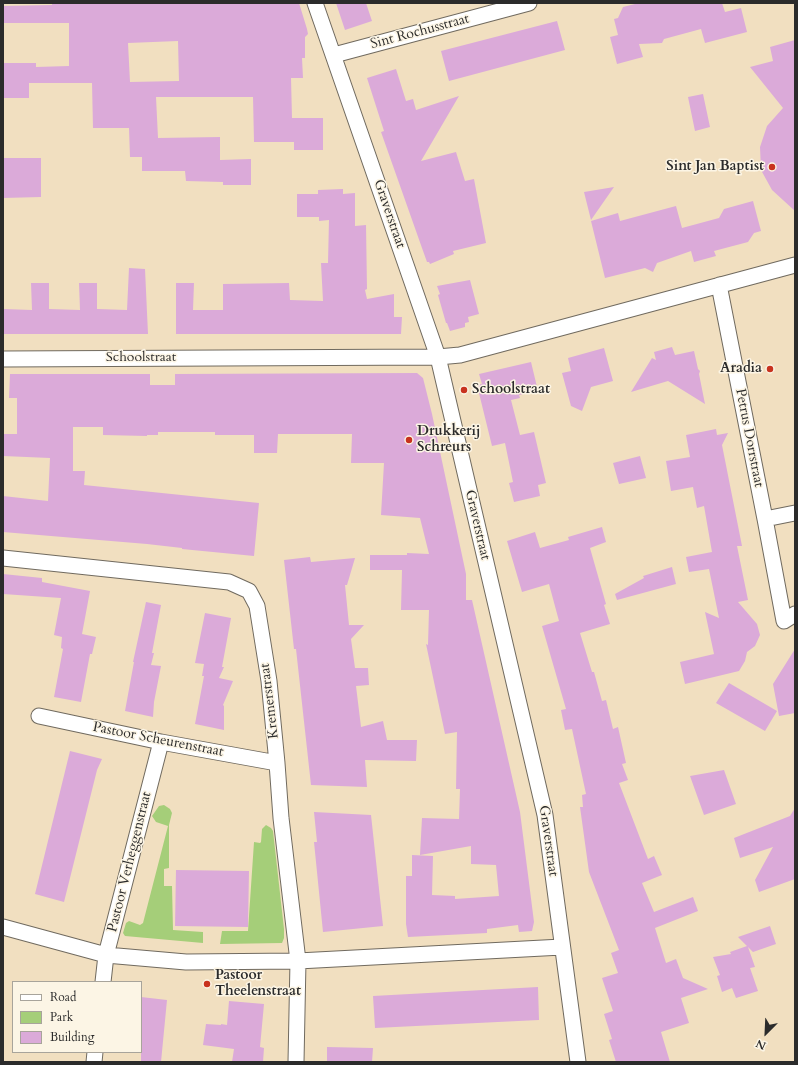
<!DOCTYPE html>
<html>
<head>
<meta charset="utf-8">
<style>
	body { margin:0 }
	#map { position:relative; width:798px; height:1065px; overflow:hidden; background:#f1dfc0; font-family:Cardo,serif }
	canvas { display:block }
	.frame { position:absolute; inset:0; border:4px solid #2b2b2b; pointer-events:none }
	.legend { position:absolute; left:12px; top:981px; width:130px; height:72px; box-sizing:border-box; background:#fcf5e5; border:1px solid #a8a49b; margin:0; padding:5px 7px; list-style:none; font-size:12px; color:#2b2b2b }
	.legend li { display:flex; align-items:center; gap:8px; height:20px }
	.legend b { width:20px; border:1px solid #a8a49b }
	.north { position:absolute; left:746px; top:1013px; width:40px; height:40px; -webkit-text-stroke:3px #fcf5e5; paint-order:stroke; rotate:204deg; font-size:11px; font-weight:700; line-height:16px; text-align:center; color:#2b2b2b }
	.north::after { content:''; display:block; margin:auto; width:14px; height:18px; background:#2b2b2b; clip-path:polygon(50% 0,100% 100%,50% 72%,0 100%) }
</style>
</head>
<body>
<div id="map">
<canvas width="798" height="1065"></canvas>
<div class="frame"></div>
<ul class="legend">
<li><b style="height:5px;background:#fff"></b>Road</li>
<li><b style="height:11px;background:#a5ce79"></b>Park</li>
<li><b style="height:11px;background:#dbaad9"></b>Building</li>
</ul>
<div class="north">N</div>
</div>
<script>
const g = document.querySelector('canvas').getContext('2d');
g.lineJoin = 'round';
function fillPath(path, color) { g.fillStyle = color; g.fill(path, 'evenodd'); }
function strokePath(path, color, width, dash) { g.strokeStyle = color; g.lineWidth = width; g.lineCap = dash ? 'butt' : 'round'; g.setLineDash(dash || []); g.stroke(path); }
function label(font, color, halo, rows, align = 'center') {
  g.font = font + ' Cardo,serif'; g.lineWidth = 3; g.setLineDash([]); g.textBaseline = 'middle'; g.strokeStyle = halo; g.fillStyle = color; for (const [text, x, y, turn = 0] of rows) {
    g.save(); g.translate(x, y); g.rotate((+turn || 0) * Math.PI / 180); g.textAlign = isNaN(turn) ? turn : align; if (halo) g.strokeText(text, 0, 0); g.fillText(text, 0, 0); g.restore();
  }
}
fillPath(new Path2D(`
	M164,805l6,4 2,4 -3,12v43l-5,1v17h8l1,44 30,2v11l-78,-7 -2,-3 3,-10 3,-2 11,4 3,-2 25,-97 -12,-4 -4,-6 7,-10z
	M266,825l5,3 2,3 11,98v9l-2,5 -62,1 2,-13h26l6,-89 6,1 1,-1 1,-13z`), '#a5ce79');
fillPath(new Path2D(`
	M52,3h247l8,26 1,5 -3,3v21h-3l1,20h-12l1,40h31v32h-29v-8h-40l-1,-45h-97l2,41 62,-1v23l31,-1v26h-28v-3l-37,-1 -1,-10h-43v-14h-12l-1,-29h-36l-1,-45h-63v15h-26v-35h33v4l33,-1v-43h-66v-17l49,-1zM178,41l1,40 -49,1 -2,-39z
	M336,3h30l6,18 -27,9z
	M639,3h83l3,9 16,-4 6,24 -42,11 -4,-14 -37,10 -2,4 -23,1 4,13 -26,7 -7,-27 8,-2 -4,-16 4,-1 5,-11z
	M557,21l8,29 -116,31 -8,-30z
	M795,40v171l-23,-21 -11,-20 -1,-23 7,-21 16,-18 -33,-41 23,-6 -3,-14z
	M396,69l10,32 7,-2 3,11 43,-14 -38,65 35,-9 9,29 9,-2 12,64 -33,8 1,3 -24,10 -1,-2h-2l-5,-14 -41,-116 3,-1 -17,-53z
	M703,94l7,33 -15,4 -7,-34z
	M3,158h38v39l-38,1z
	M614,187l-23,33 -7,-28z
	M343,189v5l12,-1v33l11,-1 1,64 -2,1 2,9 27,-5v23h8l-1,17h-225v-51h18l-1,27h30v-26l66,-1 1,17 33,1 -2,-38h7l1,-43 -10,1v-4h-22v-23h21v-4z
	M753,201l8,30 -7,2 -6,9 -34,9 2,5 -22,6 -3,-11 -34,12 -4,9 -8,-4 -40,10 -14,-57 27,-8 2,8 56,-15 6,22 37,-10 5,-9z
	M129,268l16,1 3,65h-145v-25l29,1 -1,-27h18v26l31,1 -1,-27h18v26l30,1z
	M470,280l9,34 -11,3 1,5 -4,1v4l-15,4 -3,-8h-1l-8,-28 2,-1 -3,-8z
	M672,347l3,8 19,-4 4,18 2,2 -1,3 6,30 -37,-23 -37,11 21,-34 4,2 -2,-8z
	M604,348l9,33 -22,6 -9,24 -11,-5 -9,-33 9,-2 -3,-13z
	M531,362l7,29 -19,4 1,3 -9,2 9,35 14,-3 12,51 -8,2 2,11 -26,6 -5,-19 4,-1 -8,-39 -13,3 -15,-61 5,-1 -3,-10z
	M417,373l6,5 9,36 34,160v26h6l48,212 14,110 -2,9 -13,1 -1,-7 -31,4v4l-79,4 -2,-13v-48h6v-21l21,1 -1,39 23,1v3l44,-3 -3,-31 -25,-1v-18l-51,9 2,-37 37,1 1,-30h-4l1,-57 -12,2 -19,-90 2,1 1,-35h-28l1,-40h-32v-15h37v-2l22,1 -9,-36 -39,-3 3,-52h-33l1,-29h-74l-1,19h-23v-18h-39v-3h-57v3h-11v1l-44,-1v-8h-30v44h12l-1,14 175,18 -5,53 -72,-7v-1l-35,-4 -144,-12v-36l45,5 2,-43 -47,-2v-22h14v-36h-8l1,-24h140v11h25v-11z
	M716,429l1,6 11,-2 -6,12 20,101h-5l11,54 -10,2 19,22 3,11 -5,11 -8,6 -2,9 -6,10 -54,13 -5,-22 34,-8 -9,-42 14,6 -10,-49 -20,3 -3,-15 26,-5 -8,-46 -7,2 -4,-21 -22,4 -5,-30 24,-4 -4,-22z
	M640,456l6,22 -27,6 -6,-21z
	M602,527l4,15 -16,6 16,56 -2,1 6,19 -30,9 12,39h2l8,29 4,-1 7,29 5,-2 8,36 -4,1 6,16 -9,3 29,76 6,-3 8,19 -20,8 12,29 39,-15 5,14 -43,17 11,35 10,-4 7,19 25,11 -27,9 8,25 -28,9 9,30h-54l-7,-22 3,-1 -8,-25 9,-3 -11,-33 16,-5 -7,-20 8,-3 -30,-78 -9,-65h3l-1,-12 4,-1 -14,-65 -7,1 -4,-20 5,-1 -24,-83 17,-5 -10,-37 -27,8 -15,-51 28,-9 5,16 29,-8 -1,-3z
	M310,557l1,5 44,-4 -8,27h-2l4,40h15l-13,14 4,29h13l1,17 -13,1 5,41 22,-6 4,19h30l-1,21 -51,-1 2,27 -56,-2 -15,-136h-2l-10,-89z
	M672,567l4,17 -59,16 -2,-6 29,-16 -1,-2z
	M3,574l39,4v4l48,9 -8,43 14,3 -4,17h-2l-9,48 -27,-5 9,-48 -2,-1 1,-11 -8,-2 7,-37 -58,-4z
	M146,602l15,3 -9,48h2l-3,12 10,1 -7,36 -1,15 -28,-6 9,-49h-1z
	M205,613l26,5 -9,49h2l-5,11 14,3 -10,24 1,1v24l-29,-6 9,-48h-2l2,-12 -9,-1z
	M795,649v64l-16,3 -6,-32z
	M729,683l48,28 -12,20 -49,-28z
	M70,751l32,8 -5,11 -33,132 -29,-8z
	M724,770l12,34 -32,11 -14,-39z
	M795,808v71l-36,13 -4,-12 18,-33 -33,11 -6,-20 56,-22z
	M314,812l57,3 12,111 -60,6 -9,-90h3z
	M176,870l73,1 -1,56 -73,-1z
	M770,926l6,18 -23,8 -5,-5 7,20 -5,1 8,23 -22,7 -4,-10 -10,4 -5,-16 3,-1 -7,-18 18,-3 -1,-2 17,-6 -9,-9z
	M538,987l1,33 -164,8 -2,-32z
	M141,997l26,3 -6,62h-20z
	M229,1001l35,3 -4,43 4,1 -1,14h-31l2,-13 -31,-4 3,-21 15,1v-1l6,1z
	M327,1047l46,1 -1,14h-45z`), '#dbaad9');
const minor = new Path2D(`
	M315,3l123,354 107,458 33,247
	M334,55l195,-52
	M719,285l46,234
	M3,359l435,-2 22,-2 335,-90
	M795,513l-30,6 19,102 11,-7
	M3,558l226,24 20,9 8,15 12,75 8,82 4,55 17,143 -2,101
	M39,716l122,26 116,21
	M3,927l103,28 80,7 112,-1 264,-14
	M103,982l3,-27 55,-213
	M94,1062l1,-10`);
strokePath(minor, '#706a5f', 17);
strokePath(minor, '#fff', 15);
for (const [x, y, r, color] of [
	[772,167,4,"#c8321e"],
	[770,369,4,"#c8321e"],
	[464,390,4,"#c8321e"],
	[409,440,4,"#c8321e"],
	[207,984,4,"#c8321e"]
]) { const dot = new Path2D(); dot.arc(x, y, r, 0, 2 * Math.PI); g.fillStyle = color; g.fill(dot); strokePath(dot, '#fcf5e5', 1.5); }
label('14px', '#2b2b2b', '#fcf5e5', [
	["Sint Rochusstraat",420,32,-15],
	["Graverstraat",389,214,71],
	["Schoolstraat",141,358],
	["Petrus Dorrstraat",749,438,79],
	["Graverstraat",477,525,77],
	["Kremerstraat",270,701,-97],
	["Pastoor Scheurenstraat",158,740,11],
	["Graverstraat",548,841,82],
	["Pastoor Verheggenstraat",130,862,-76]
]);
label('bold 14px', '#2b2b2b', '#fcf5e5', [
	["Sint Jan Baptist",764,167,"right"],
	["Aradia",762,369,"right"],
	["Schoolstraat",472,390],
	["Drukkerij",417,432],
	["Schreurs",417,448],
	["Pastoor",215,976],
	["Theelenstraat",215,992]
], 'left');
</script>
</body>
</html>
